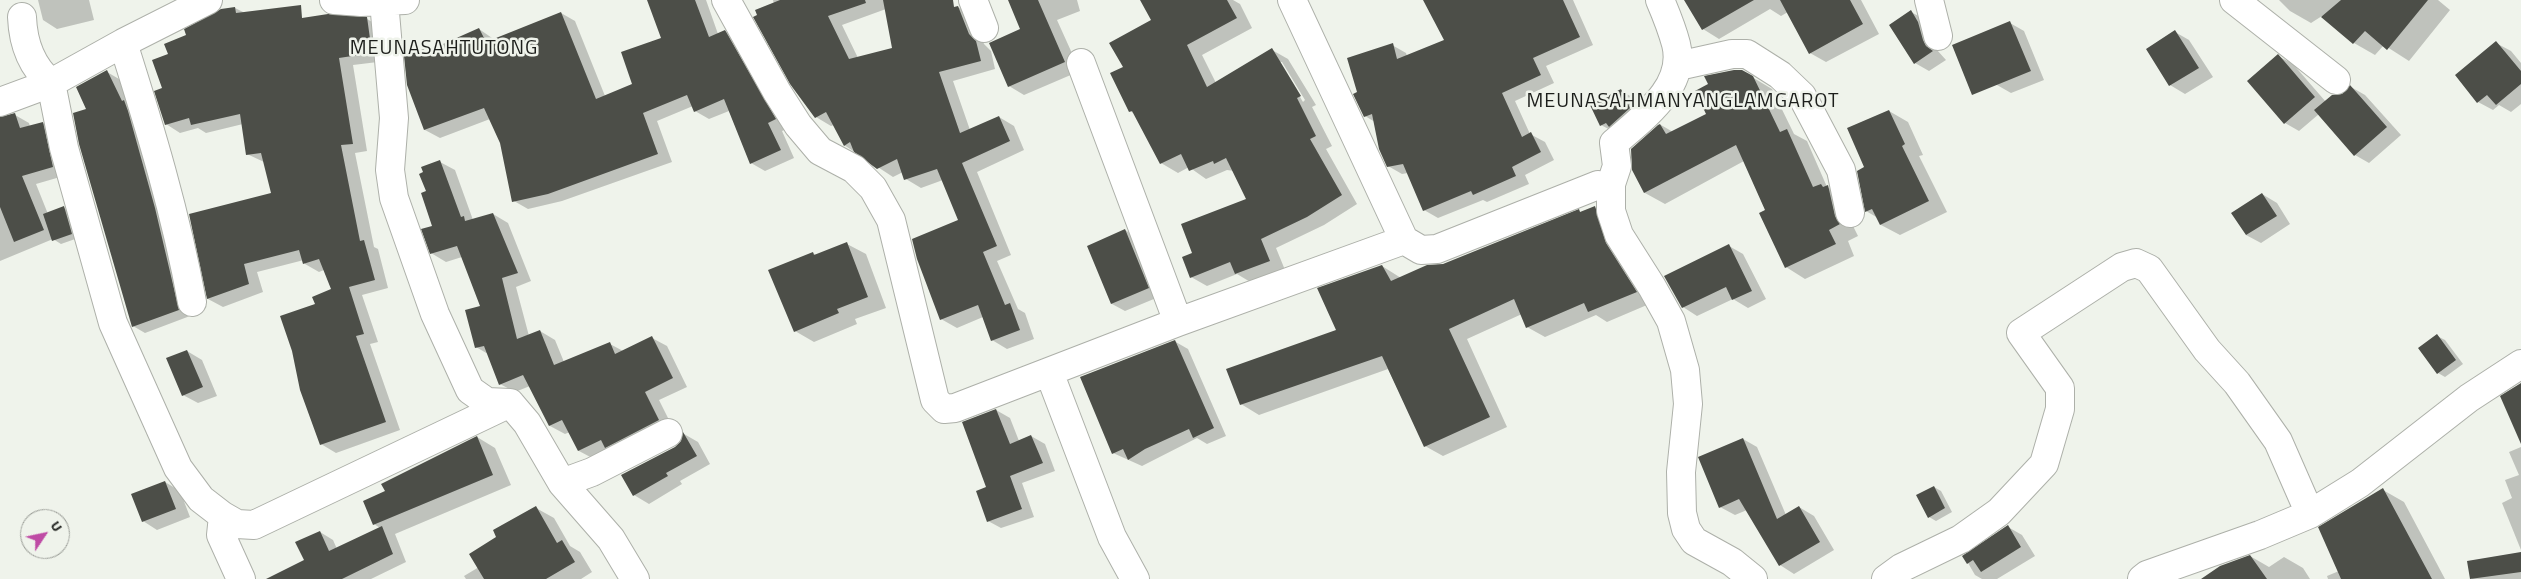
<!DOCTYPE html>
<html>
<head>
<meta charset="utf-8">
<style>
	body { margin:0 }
	#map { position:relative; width:2521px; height:579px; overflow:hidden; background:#eff3eb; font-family:"Titillium Web",sans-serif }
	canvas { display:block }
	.north { position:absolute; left:20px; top:509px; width:50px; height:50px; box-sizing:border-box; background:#eff3eb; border:1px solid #9b9e98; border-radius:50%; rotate:56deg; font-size:14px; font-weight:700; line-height:20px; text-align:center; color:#1c1e1b }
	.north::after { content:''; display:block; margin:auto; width:18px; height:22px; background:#bf4ba5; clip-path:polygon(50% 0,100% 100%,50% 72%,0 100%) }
</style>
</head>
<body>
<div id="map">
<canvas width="2521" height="579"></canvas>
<div class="north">U</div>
</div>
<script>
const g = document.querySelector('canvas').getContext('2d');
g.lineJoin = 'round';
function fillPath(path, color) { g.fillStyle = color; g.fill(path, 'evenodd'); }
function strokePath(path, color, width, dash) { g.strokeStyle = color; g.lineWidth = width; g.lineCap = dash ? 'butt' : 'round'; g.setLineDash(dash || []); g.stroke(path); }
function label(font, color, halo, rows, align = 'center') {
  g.font = font + ' "Titillium Web",sans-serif'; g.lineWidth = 5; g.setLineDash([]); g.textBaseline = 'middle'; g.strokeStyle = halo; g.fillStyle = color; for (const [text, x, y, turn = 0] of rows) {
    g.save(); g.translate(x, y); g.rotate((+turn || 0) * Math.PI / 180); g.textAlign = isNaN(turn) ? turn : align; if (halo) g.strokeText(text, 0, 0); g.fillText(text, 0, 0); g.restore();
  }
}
fillPath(new Path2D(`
	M38,0h51l5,20 -37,9 -14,-9z
	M649,0h57l12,34 7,-3 14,9 50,88 -7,3 12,27 -29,13 -14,-8 -22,-52 -20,8 -14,-8 -2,-5 -36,15 15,41 -110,39 -34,8 -14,-8 -13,-59 -11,-23 -50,19 -15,-8 -17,-46 16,-34 4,2 51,-23 16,11 66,-27 14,8 30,75 29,-11 29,-46z
	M773,0h161l4,12 20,-5 16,9 10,28 7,7 4,18 -42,12 17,49 29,-13 15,9 10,24 -47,22 34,83 -14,6 21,48 7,4 9,26 -27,10 -15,-9 -9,-23 -26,11 -16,-9 19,-99 -17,-40 -22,8 -15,-9 -3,-7 -10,5 -49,-32 -10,-20 -3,1 -15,-9 -24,-34zM886,9l7,40 -35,9 -16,-33z
	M1010,0h67l3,11 -23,9 23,51 -56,24 -15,-9 13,-56z
	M1142,0h91l7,4 12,24 -50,27 14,28 56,-33 16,9 28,46 -4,2 20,39 -6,3 31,55 -33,21 -48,23 9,22 -33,13 -15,-9 -30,12 -16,-9 3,-23 54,-55 -14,-28 -7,-1 -21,9 -17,-12 -11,6 -17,-10 -26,-49 -5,-3 -6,-43 28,-48zM1279,62h3l23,38 -2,2z
	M1425,0h148l20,45 -47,21 8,17 -39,18 15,33 15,8 9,18 -29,15 4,9 -42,18 -4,-2 -45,18 -14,-8 -16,-37 -6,1 -14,-8 -13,-44 -10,-6 -6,-23 33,-48 14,8 1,3 39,-15z
	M1686,0h175l18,34 -53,28 -16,-9 -22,-41 -7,4 -11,-7 -51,30 -16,-10z
	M2279,0h159l12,10 -41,51 -25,-16 -9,10 -21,-12 -32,-27 -11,7 -21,-12z
	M235,8l26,13 106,-2 14,8 5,34 -33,4 14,86 -12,2 19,94 4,2 10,39 -26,7 16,47 -8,2 30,86 -64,23 -15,-9 -5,-139 16,-15 -8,-20 -5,2 -14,-8 -1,-4 -47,12 6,20 -40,15 -15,-8 -18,-84 82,-21 -8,-32 -17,-8 -4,-30 -37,9 -8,-5 -18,5 -14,-9 -2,-35 6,-34 18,-19z
	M1911,12l15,8 7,11 4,19 9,10 -17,11 -14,-8z
	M2010,23l14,8 20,49 -33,13 -14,-8z
	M2175,32l14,8 24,37 -28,17 -15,-9 -22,-36z
	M2496,43l15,8 10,12v41l-10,8 -12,-7 -6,5 -15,-8z
	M2278,56l15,8 33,38 17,-7 8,-8 14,8 36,40 -32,28 -14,-8 -36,-41 -20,17 -14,-8z
	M1742,71l30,18 22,45 13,7 20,46 20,10 7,31 4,8 -10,5 6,15 -49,23 -19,-12 -20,-56 -22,-50 -79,43 -20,-11 -12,-23 28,-45 12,7 34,-18z
	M107,72l12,7 13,27 35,109 23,101 -45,17 -12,-7 -45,-216z
	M1621,91l15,8 8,18 -28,16 -15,-8z
	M1889,111l19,11 15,33 -4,1 28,56 -47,23 -19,-10 -3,-7 -12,-7z
	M15,115l14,8 1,4 13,-4 14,8 10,44 -31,9 12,30 16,-6 7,4 7,26 -17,6 -8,-5 -53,22v-143z
	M440,162l15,8 18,50 20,-6 15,9 23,58 -15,6 13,49 11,-5 15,9 9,22 46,-18 13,7 29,-13 15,8 20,41 -28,13 14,28 -79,31 -15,-8 -9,-19 -5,2 -15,-8 -20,-40 -15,6 -15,-8 -12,-30 -12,-7 5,-40 -19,-50 -16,5 -15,-9 2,-26 -6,-35z
	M2262,194l15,9 13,21 -29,19 -15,-8z
	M1595,208l17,10 42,84 -47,20 -11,-7 -51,22 -18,-10 -5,-13 -55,25 40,88 -64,29 -18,-10 -37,-77 -129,46 -18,-11 96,-73 45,-65 19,12 42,-13 136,-54 3,2z
	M1125,230l13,8 23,58 -36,15 -13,-7 -23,-58z
	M847,244l19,10 20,54 -31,11 2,5 -43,18 -19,-11 18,-78 3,2z
	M1729,246l14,8 23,45 -18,9 -15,-9 -36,17 -14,-9z
	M2437,336l8,4 18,24 -18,13 -7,-4z
	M1174,341l14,8 38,87 -19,8 -10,-6 -55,28 -29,-13 -32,-76z
	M187,351l15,9 15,36 -19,7 -15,-8z
	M996,410l14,8 9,23 12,-5 14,8 10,27 -33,12 12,34 -33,11 -13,-7v-34z
	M684,434l14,8 12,22 -30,17 2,3 -33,20 -15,-9 48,-53z
	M477,437l18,11 16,37 -116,49 11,28 -35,17h-80l15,-18 14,-29 13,8 4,9 43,-21 -6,-4 13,-32z
	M1743,439l14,8 29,68 13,-8 15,9 20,34 -40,24 -14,-9 -33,-55 -12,5 -15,-8z
	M2521,447v103l-19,-47 10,-5 -7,-18 14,-5 -10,-23z
	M165,482l15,9 10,26 -33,13 -14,-9z
	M1934,487l7,4 11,21 -16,9 -7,-4z
	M2383,490l21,12 41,77h-117l-1,-3 12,-5z
	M536,508l18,10 16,28 10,6 12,20 -11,7h-115l-2,-3 15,-9 19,-30z
	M2008,527l14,8 13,21 -38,23h-15l-7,-4 -11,-19z
	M2521,553v26h-49l-3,-17z
	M2250,556l19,11 15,-10 19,11 7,11h-106z`), '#0003');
fillPath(new Path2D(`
	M647,0h48l14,37 16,-7 51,89 -8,4 13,27 -31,14 -26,-65 -30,13 -7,-17 -44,18 15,41 -110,40 -36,8 -12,-59 -16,-35 -60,22 -17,-45 -3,-29 20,-7 1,3 54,-24 7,14 75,-30 35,87 36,-15 -11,-32 40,-14z
	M780,0h85l1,3 -38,13 21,43 43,-11 -9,-48h70l1,7 4,-1 11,28 7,7 5,20 -42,11 21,61 39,-17 11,25 -48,22 35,83 -14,6 22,53 5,-2 10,27 -29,11 -13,-36 -38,15 -23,-61 -5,-20 46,-19 -21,-51 -33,11 -7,-21 -20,10 -23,-17 -4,-10 -6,4 -18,-34 -11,6 -25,-34 -37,-67 4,-2 -2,-5z
	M1008,0h30l27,62 -57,25 -19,-44 31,-14z
	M1140,0h87l10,18 -50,27 20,42 65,-39 29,48 -4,2 19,38 -6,3 32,56 -35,22 -46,22 9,22 -35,13 -5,-12 -40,16 -8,-21 10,-4 -11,-29 65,-25 -20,-41 -12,6 -1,-3 -24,10 -8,-17 -21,10 -28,-53 -3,1 -19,-39 13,-6 -14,-24 42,-23z
	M1423,0h140l17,37 -47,21 8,17 -39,18 20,44 9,-5 10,20 -29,15 4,9 -43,19 -2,-4 -48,20 -20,-47 -16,3 -8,-18 -7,-35 -8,3 -11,-23 4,-2 -10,-34 46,-15 4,16 47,-19z
	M1684,0h70l-52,30z
	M1780,0h70l13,24 -54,30z
	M2341,0h87l-41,50 -22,-19 -12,13 -32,-27z
	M301,5l1,13 26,-4 39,3 5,36 -33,5 14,86 -12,1 19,96 4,-1 11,40 -26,7 15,47 -8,2 30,86 -66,23 -20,-55 -8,-39 -12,-35 35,-12 -3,-7 19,-8 -12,-30 -16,5 -4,-14 -55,14 5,20 -42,15 -18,-85 82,-21 -10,-40 -15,2 -6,-41 -49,11 -2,-7 -24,7 -11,-34 8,-3 -10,-28 16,-6 -4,-10 22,-9 -2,-6 37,-20 14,-2 1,6z
	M1911,10l7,12 5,18 3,6 7,5 -19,13 -25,-39z
	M2010,21l21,50 -59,24 -20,-50z
	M2175,30l24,38 -30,18 -23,-37z
	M2496,41l25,30v13l-25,21 -9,-10 -10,8 -22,-28z
	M2278,54l37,43 -31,27 -37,-43z
	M107,70l15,31 2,-1 4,11 27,97 24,102 -47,17 -53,-183 -6,-31 13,-4 -10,-22z
	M1734,70h8l11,6 27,56 7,-3 26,58 8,-3 2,3 5,-2 7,31 5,8 -11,6 7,14 -51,24 -26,-55 6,-3 -29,-65 -92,48 -12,-23 -1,-21 27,-24 2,-1 6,10 40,-20 -11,-23 13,-7 -4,-8z
	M2350,85l37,42 -33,29 -40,-46 18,-15 10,-1z
	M1621,89l9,19 -21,19 -3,-4 -6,3 -10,-21z
	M1889,110l16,34 -3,2 27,55 -49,24 -8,-16 -7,3 -8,-41 7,-4 -17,-39z
	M15,113l5,15 23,-6 10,45 -31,9 22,54 -30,12 -14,-35v-90z
	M440,160l21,57 3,-1 1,5 28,-8 25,60 -16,5 15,61 23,-9 14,35 56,-23 5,12 37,-18 21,42 -28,14 14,28 -54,28 -4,-8 -23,11 -16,-31 -13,6 -26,-51 -24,10 -15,-39 -9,2 -10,-38 15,-4 -23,-60 -27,8 -9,-25 11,-3 -11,-33 5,-2 -7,-17 4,-2 -2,-5z
	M2262,193l15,23 -31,19 -15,-22z
	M64,206l8,28 -20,7 -9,-27z
	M1595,206l11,37 31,49 -49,20 -4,-9 -58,25 -12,-29 -65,30 41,88 -66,30 -42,-91 -142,49 -14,-36 110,-39 -19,-42 65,-23 9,16 36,-16 16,-1 136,-55 1,3z
	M1125,229l24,59 -38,16 -24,-58z
	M847,242l21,55 -31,12 2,4 -45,19 -26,-62 45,-18 1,3z
	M1729,244l23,47 -20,9 -6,-13 -44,21 -18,-32z
	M2437,334l19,26 -19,14 -19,-26z
	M1175,340l39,88 -21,10 -4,-9 -44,20 -17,11 -5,-11 -11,5 -32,-77z
	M187,350l16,37 -21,9 -16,-38z
	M2521,383v61l-21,-48z
	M996,409l14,35 21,-9 12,28 -33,13 12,33 -35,13 -11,-31 10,-4 -24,-65z
	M683,432l14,24 -31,17 2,3 -35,20 -12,-21 54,-28 6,-6z
	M477,436l16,39 -120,50 -10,-24 22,-10 -4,-7z
	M1743,438l34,81 22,-13 21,36 -41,24 -40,-67 -20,9 -21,-51z
	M165,481l11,28 -34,13 -11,-28z
	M1934,486l11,22 -17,10 -12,-23z
	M2383,488l49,91h-91l-23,-52z
	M536,506l21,37 5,-3 13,22 -29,17h-62l-15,-25 27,-17 -3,-7z
	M2008,525l13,22 -40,25 -8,-12 -6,4 -5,-8z
	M382,526l11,28 -51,25h-76l38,-19 -9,-18 25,-11 9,20z
	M2521,552v20l-51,7 -3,-18z
	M2250,555l17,24h-66l19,-13z`), '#4c4e48');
const minor = new Path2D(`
	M334,0l27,2 44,-2
	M726,0l51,92 21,33 22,26 34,18 19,19 18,32 44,180 9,9 11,-1 223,-86 226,-82 -112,-240
	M973,0l11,28
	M1660,0c6,14 12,29 16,44 11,43 -34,74 -62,99l3,23 -6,18v27l8,24 33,52 19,34 14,49 3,34 -7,68 1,41 4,16 8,12 38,21 21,17
	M1929,0l9,36
	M2234,0l102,80
	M384,1l10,117 -4,52 4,28 41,116 35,76 17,12 23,1 17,20 35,60 49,56 24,40
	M22,17c1,25 9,49 29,66l13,65 49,175 65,145 23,31 22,17 14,8 17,1 256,-122
	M123,43c27,85 53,171 69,259
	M1081,63l97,259
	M1678,66l54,-12h15l33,21 22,21 39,74 9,43
	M0,102l51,-19 72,-40 85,-43
	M1404,240l17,10 16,-1 161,-64
	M1049,372l63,165 23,42
	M562,483l30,-11 76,-39
	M223,516l-2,19 20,44
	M1886,579l15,-11 60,-29 38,-27 45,-48 16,-55v-21l-39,-55 101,-66 14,-4 13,6 58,81 30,33 41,58 32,73
	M2142,579l5,-4 113,-40 50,-21 50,-31 109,-85 52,-34`);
strokePath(minor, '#adb0a9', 30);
strokePath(minor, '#fff', 28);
g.letterSpacing = '1px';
label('20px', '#1c1e1b', '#eff3eb', [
	["MEUNASAHTUTONG",444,49],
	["MEUNASAHMANYANGLAMGAROT",1683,102]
]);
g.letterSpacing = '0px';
</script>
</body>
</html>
